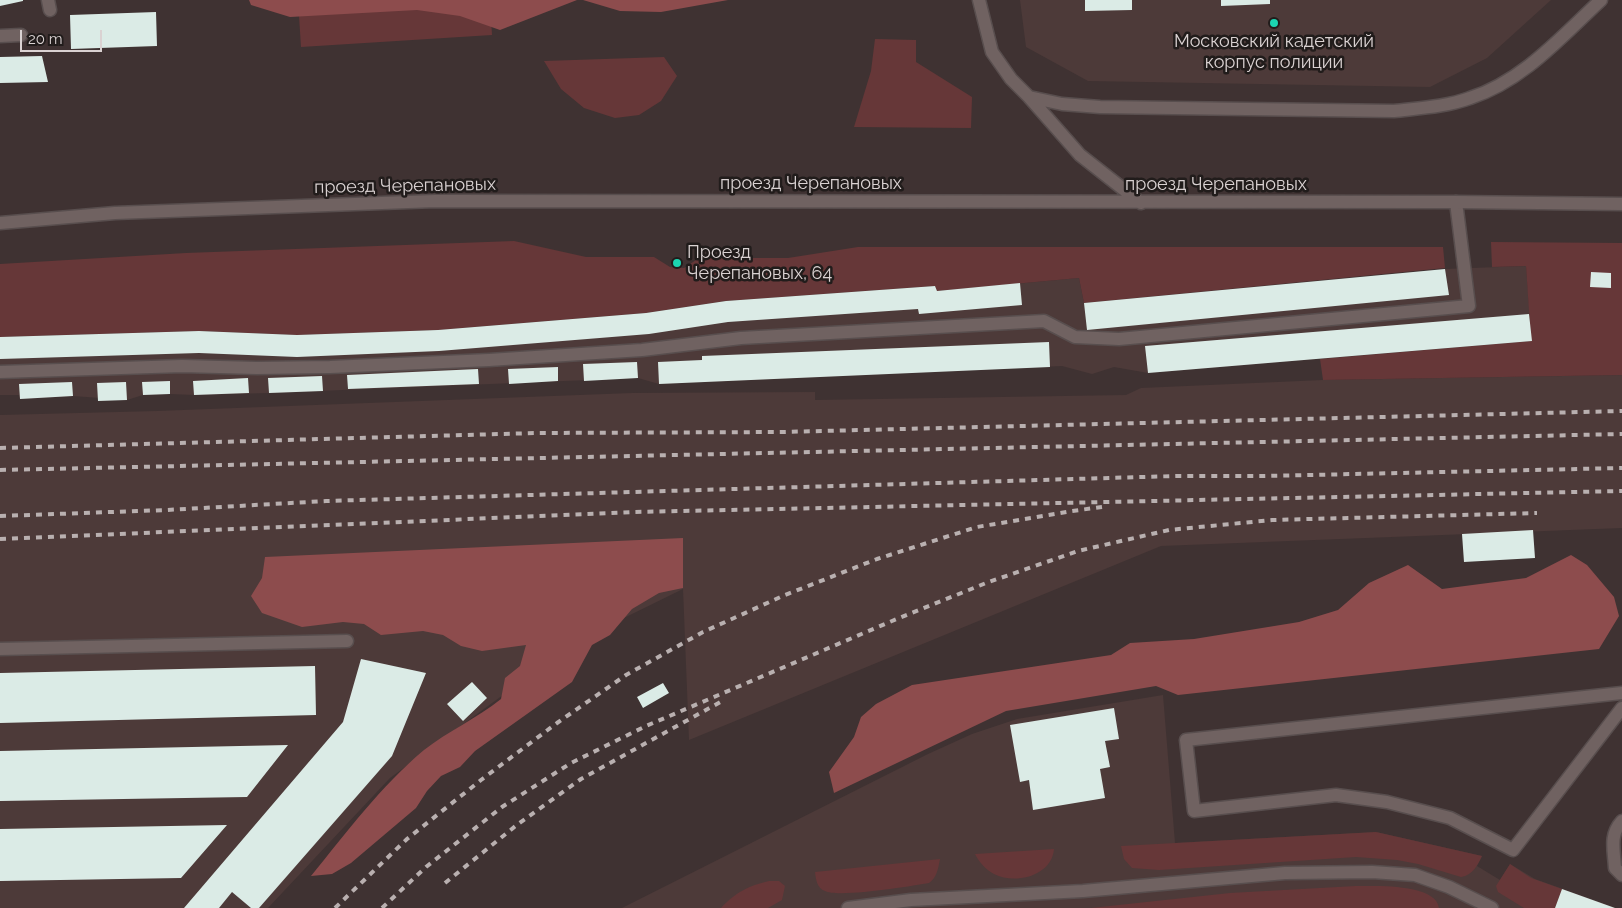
<!DOCTYPE html>
<html>
<head>
<meta charset="utf-8">
<style>
	body { margin:0 }
	#map { position:relative; width:1622px; height:908px; overflow:hidden; background:#3f3232; font-family:Raleway,sans-serif }
	canvas { display:block }
	.scale { position:absolute; left:20px; top:30px; width:82px; height:22px; box-sizing:border-box; border:2px solid #dad2d2; border-top:0; padding-left:6px; font-size:15px; line-height:18px; white-space:nowrap; color:#dad2d2; -webkit-text-stroke:4px #211c1b; paint-order:stroke }
</style>
</head>
<body>
<div id="map">
<canvas width="1622" height="908"></canvas>
<div class="scale">20 m</div>
</div>
<script>
const g = document.querySelector('canvas').getContext('2d');
g.lineJoin = 'round';
function fillPath(path, color) { g.fillStyle = color; g.fill(path, 'evenodd'); }
function strokePath(path, color, width, dash) { g.strokeStyle = color; g.lineWidth = width; g.lineCap = dash ? 'butt' : 'round'; g.setLineDash(dash || []); g.stroke(path); }
function label(font, color, halo, rows, align = 'center') {
  g.font = font + ' Raleway,sans-serif'; g.lineWidth = 5; g.setLineDash([]); g.textBaseline = 'middle'; g.strokeStyle = halo; g.fillStyle = color; for (const [text, x, y, turn = 0] of rows) {
    g.save(); g.translate(x, y); g.rotate((+turn || 0) * Math.PI / 180); g.textAlign = isNaN(turn) ? turn : align; if (halo) g.strokeText(text, 0, 0); g.fillText(text, 0, 0); g.restore();
  }
}
fillPath(new Path2D(`
	M1020,0h531l-64,58 -57,29 -342,-6 -62,-34z
	M1526,266l6,75 -384,32 -34,-6 -22,7 -30,-8 -403,18 -21,-6 -369,15 -75,2 -24,-1 -27,1 -16,5 -54,-4 -53,3 -1,-4h-19v-58l199,-6 98,4 141,-5 208,-17 80,-12 209,-15 2,5 142,-13 5,25 361,-34z
	M1622,375v153l-461,18 -472,194 -6,-151 -108,53 -185,136 -122,130h-268v-493l157,-4 475,-18 183,-1v8l311,-5 15,-7 182,-8z
	M1163,695l12,148 201,-11 106,24 -5,10 23,14 10,-16 25,15 81,29h-994l306,-154 44,-20 45,-15z`), '#4d3a39');
fillPath(new Path2D(`
	M298,0h192l2,35 -191,12z
	M875,39l41,1v22l56,35 -1,31 -117,-1 17,-56z
	M664,57l13,19 -16,25 -22,14 -24,3 -31,-10 -23,-19 -17,-28z
	M514,241l72,16h68l16,10 14,1 15,-10h89l70,-11h585l2,21 -361,35 -5,-25 -142,13 -2,-5 -209,15 -80,12 -208,17 -141,5 -98,-4 -199,6v-73l186,-11z
	M1491,242l131,1v132l-299,5 -3,-21 211,-18 -5,-75 -34,1z
	M1376,832l106,24c-5,10 -9,19 -21,21l-43,-13 -21,-4 -41,-3 -197,13 -27,-2 -8,-9 -3,-13z
	M1054,849c-2,27 -39,36 -60,25 -8,-4 -15,-12 -19,-20z
	M940,859c-2,10 -3,18 -11,24 -17,3 -91,15 -104,8 -8,-3 -9,-11 -10,-19z
	M1510,864l21,14 31,11 -7,19h-31l-26,-16 -2,-6z
	M769,881h10l6,5 -3,14 -14,8h-47c15,-16 27,-22 48,-27z
	M1356,886c18,0 80,-3 83,22h-348l139,-15z`), '#663738');
fillPath(new Path2D(`
	M249,0h328l-77,30 -40,-14 -43,-6 -127,7 -39,-12z
	M583,0h145l-67,12 -41,-1z
	M683,538v50l-24,5 -27,16 -22,26 -18,10 -20,37 -97,69 -15,16 -19,9 -14,15 -11,17 -65,55 -19,11 -21,2c36,-44 70,-90 113,-126 23,-18 53,-32 77,-51l4,-21 15,-12 6,-21 -44,6 -21,-5 -18,-11 -20,-4 -42,4 -17,-11 -21,-2 -41,5 -40,-14 -11,-17 11,-18 3,-21z
	M1571,555l16,10 27,32 5,19 -20,33 -421,46 -22,-9 -150,25 -172,82 -5,-21 25,-35 7,-20 15,-13 36,-19 199,-30 19,-12 64,-4 105,-17 39,-12 31,-27 39,-18 34,24 84,-11z`), '#8d4c4d');
fillPath(new Path2D(`
	M0,0h23v1l-23,5z
	M1085,0h47v10l-47,1z
	M1221,0h49v4l-49,2z
	M156,12l1,34 -86,3 -1,-34z
	M42,56l6,26 -48,1v-26z
	M1445,269l4,26 -362,35 -3,-27z
	M1591,272l20,1v15l-21,-1z
	M1020,283l2,22 -103,9 -1,-5 -190,13 -79,12 -210,17 -142,6 -98,-4 -199,6v-22l199,-6 98,4 141,-5 208,-17 80,-12 209,-15 2,5z
	M1529,314l3,27 -384,32 -3,-27z
	M1049,342l1,25 -391,17 -1,-22 44,-2v-4z
	M637,362l1,16 -54,3 -1,-17z
	M558,367v14l-49,3 -1,-15z
	M478,369l1,15 -131,5 -1,-14z
	M322,376l1,15 -54,2 -1,-15z
	M248,378l1,15 -55,2 -1,-14z
	M170,381v13l-27,1 -1,-13z
	M72,382l1,14 -53,3 -1,-15z
	M126,382l1,18 -29,1 -1,-18z
	M1533,530l2,28 -71,4 -2,-28z
	M361,659l65,14 -34,83 -133,152h-8l-19,-16 -13,16h-35l159,-186z
	M315,666l1,49 -316,8v-50z
	M472,682l15,16 -24,23 -16,-17z
	M663,683l6,10 -26,15 -6,-11z
	M1114,708l5,31 -14,2 5,26 -10,2 5,29 -72,12 -4,-30 -9,2 -10,-57z
	M288,745l-41,52 -247,4v-50z
	M227,825l-46,53 -181,3v-52z
	M1562,889l53,19h-60z`), '#dbebe6');
const lane = new Path2D(`
	M48,0l2,10
	M0,36l21,-1
	M0,372l182,-6 75,2 73,-1 159,-7 153,-10 99,-12 303,-17 31,16 44,2 350,-33 -13,-104
	M0,649l347,-8
	M1622,693l-436,47 8,71 142,-16 51,7 63,16 63,32 109,-142
	M1622,821c-13,14 -8,29 -7,47l7,7
	M848,908l63,-8 172,-9 202,-18 87,-1 43,3 34,12 43,21`);
const street = new Path2D(`
	M979,0l13,52 19,27 18,18 51,58 61,48
	M1029,97l33,7 38,3 294,4c26,-3 51,-4 76,-13 53,-17 91,-61 131,-98
	M0,223l115,-10 320,-12 1021,1 166,2`);
strokePath(lane, '#584e4e', 15);
strokePath(street, '#584e4e', 15);
strokePath(lane, '#706261', 12);
strokePath(street, '#706261', 12);
strokePath(new Path2D(`
	M0,448l537,-15 245,-1 840,-21
	M0,470l1622,-36
	M0,516l167,-6 159,-9 850,-25h89l357,-8
	M0,539l635,-27 987,-21
	M445,883l73,-59 63,-45 143,-79
	M335,908l72,-69 74,-59 76,-57 69,-48 77,-43 82,-37 92,-36 100,-32 95,-16 30,-4
	M382,908l44,-41 76,-60 69,-44 75,-37 246,-105 94,-38 92,-32 91,-21 103,-10 265,-7`), '#b9b0b0', 4, [6, 6]);
for (const [x, y, r, color] of [
	[1274,23,5,"#1bd5b1"],
	[677,263,5,"#1bd5b1"]
]) { const dot = new Path2D(); dot.arc(x, y, r, 0, 2 * Math.PI); g.fillStyle = color; g.fill(dot); strokePath(dot, '#211c1b', 2); }
label('18px', '#dad2d2', '#211c1b', [
	["Московский кадетский",1274,42],
	["корпус полиции",1274,63],
	["Проезд",687,253,"left"],
	["Черепановых, 64",687,274,"left"]
]);
label('18px', '#dad2d2', '#211c1b', [
	["проезд Черепановых",811,184],
	["проезд Черепановых",1216,185],
	["проезд Черепановых",405,186,-1]
]);
</script>
</body>
</html>
